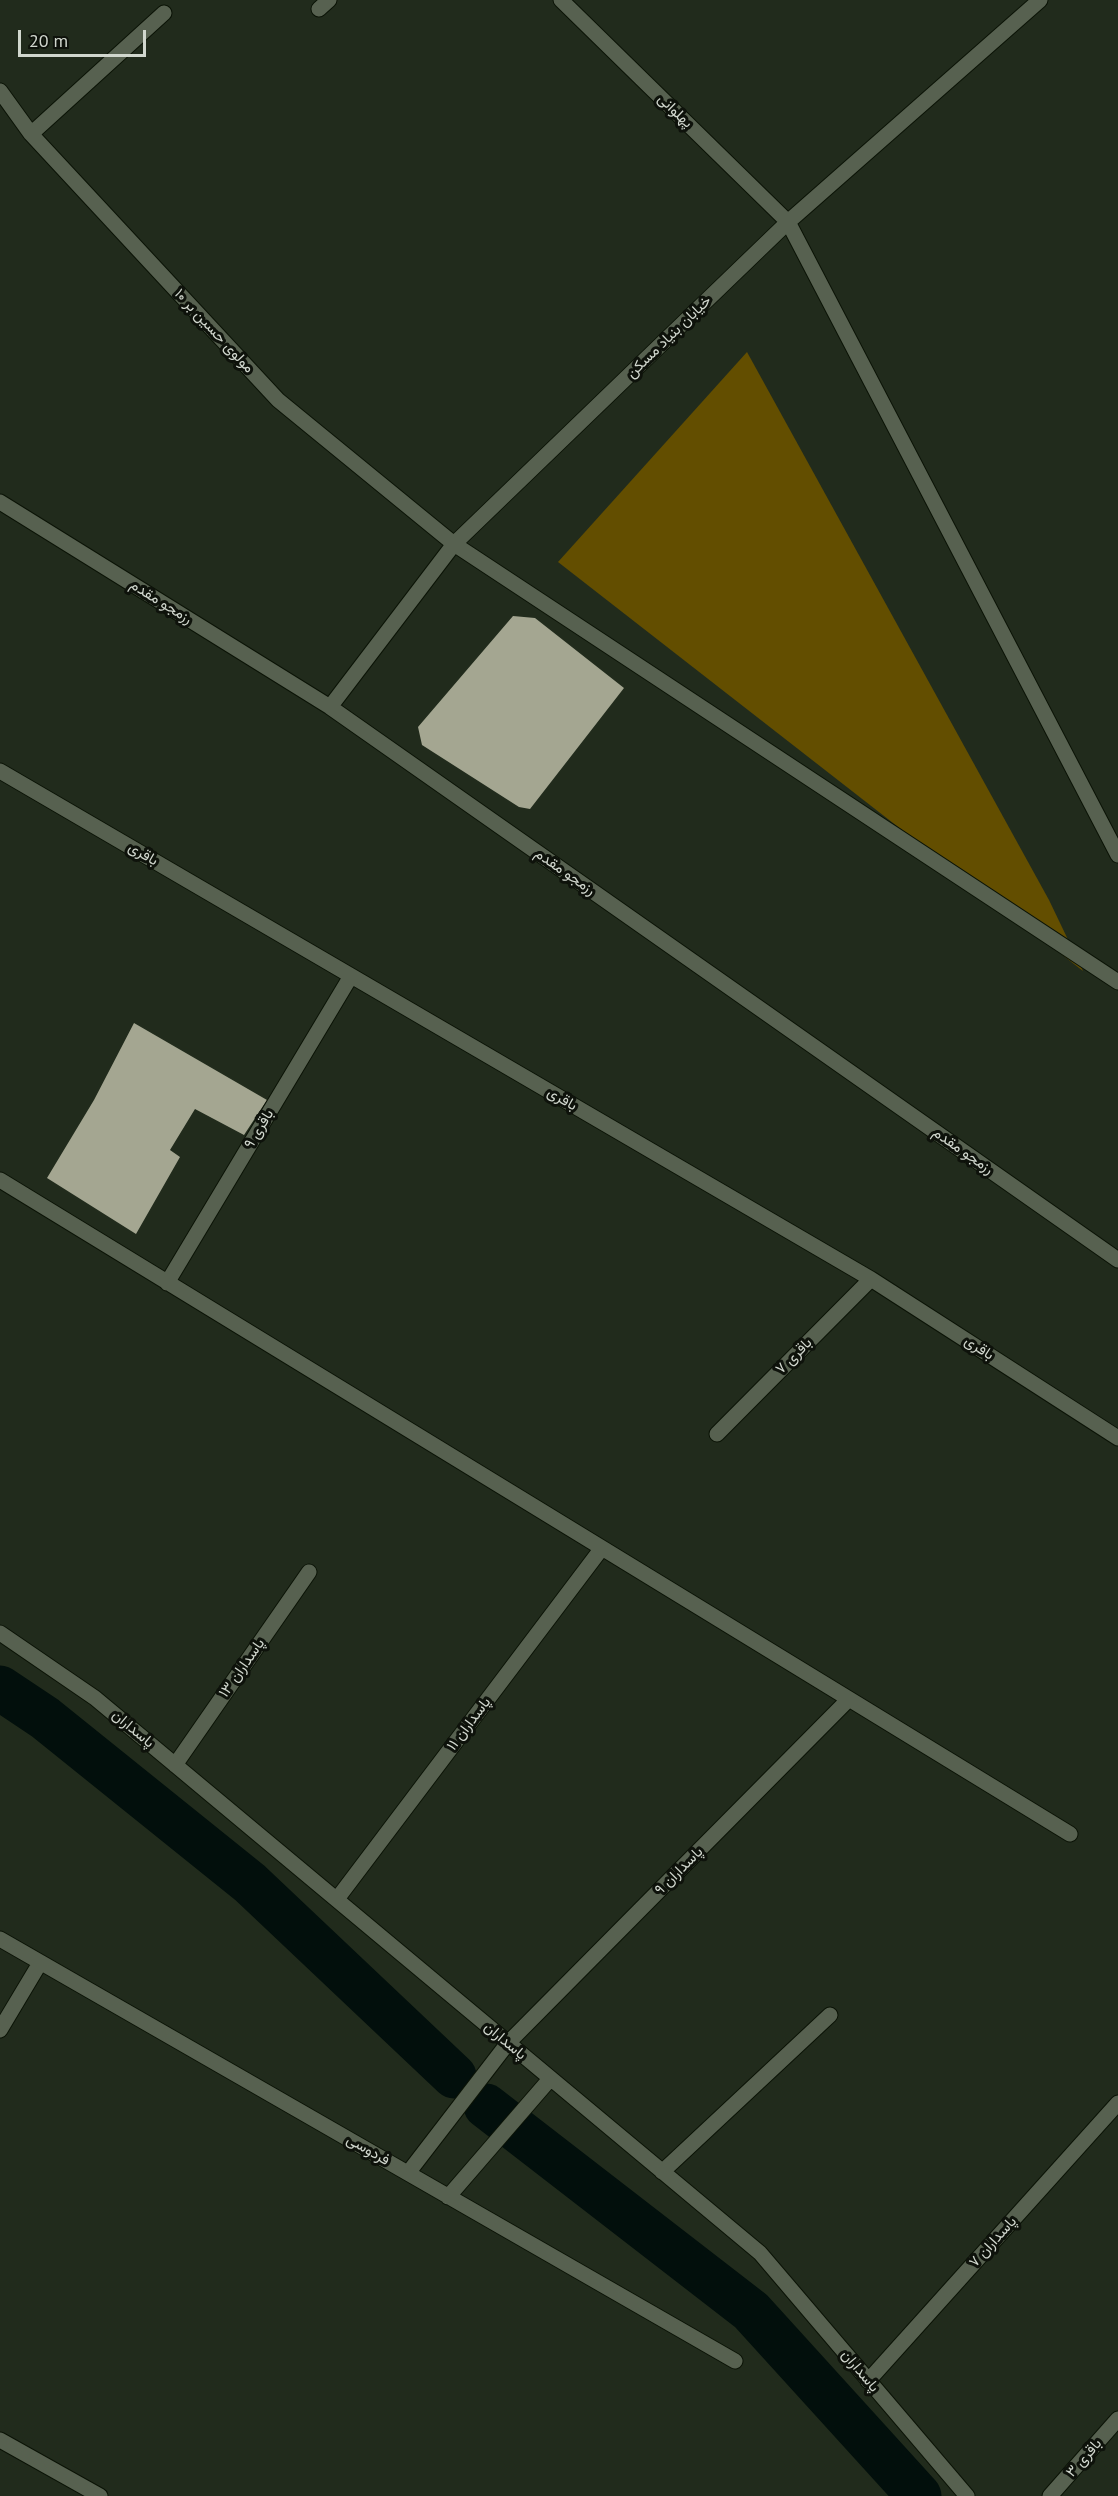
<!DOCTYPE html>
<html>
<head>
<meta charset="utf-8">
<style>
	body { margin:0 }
	#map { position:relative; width:1118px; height:2496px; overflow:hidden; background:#212b1c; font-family:"PT Sans",sans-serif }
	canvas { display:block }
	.scale { position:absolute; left:18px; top:30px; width:128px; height:27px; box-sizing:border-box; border:3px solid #d1d7ce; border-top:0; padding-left:8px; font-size:18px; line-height:21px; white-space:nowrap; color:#d1d7ce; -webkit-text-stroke:4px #0e120b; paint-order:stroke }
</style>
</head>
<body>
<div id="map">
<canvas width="1118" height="2496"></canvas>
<div class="scale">20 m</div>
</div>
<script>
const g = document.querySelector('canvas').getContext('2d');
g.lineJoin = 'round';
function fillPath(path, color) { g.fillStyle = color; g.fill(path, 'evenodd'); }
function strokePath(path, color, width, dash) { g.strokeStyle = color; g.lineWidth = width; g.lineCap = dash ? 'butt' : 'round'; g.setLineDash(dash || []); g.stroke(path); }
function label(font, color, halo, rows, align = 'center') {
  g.font = font + ' "PT Sans",Vazirmatn,sans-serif'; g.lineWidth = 6; g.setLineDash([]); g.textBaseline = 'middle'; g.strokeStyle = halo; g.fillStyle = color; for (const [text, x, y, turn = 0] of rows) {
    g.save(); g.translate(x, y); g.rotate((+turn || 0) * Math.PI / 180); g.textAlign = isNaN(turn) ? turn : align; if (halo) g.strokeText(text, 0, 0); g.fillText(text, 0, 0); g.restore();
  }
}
fillPath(new Path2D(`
	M747,352l302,548 34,71 -525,-409z`), '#634e00');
strokePath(new Path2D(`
	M0,1688l45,30 205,165 204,193
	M486,2106l265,205 168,185`), '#020f0c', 45);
fillPath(new Path2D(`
	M513,616l22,2 89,70 -94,121 -11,-2 -97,-62 -4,-18z
	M134,1023l133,77 -23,35 -49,-26 -25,41 10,7 -44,77 -89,-56 47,-78z`), '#a4a691');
const minor = new Path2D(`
	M561,0l227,222 330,633
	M319,9l10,-9
	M0,91l31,43 247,266 176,144 664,438
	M31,134l133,-121
	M0,502l330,205 788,553
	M330,707l124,-163 334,-322 252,-222
	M0,771l871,508 247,159
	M0,1180l1070,654
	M167,1283l184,-307
	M717,1434l154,-155
	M0,1633l95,65 665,555 207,243
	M175,1765l134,-193
	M337,1899l265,-351
	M0,1939l735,422
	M0,2030l40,-67
	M662,2172l168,-157
	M408,2173l100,-130 341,-344
	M448,2197l102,-118
	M868,2381l250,-278
	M0,2440l100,56
	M1050,2496l68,-77`);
strokePath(minor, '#0b1306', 17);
strokePath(minor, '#576150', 15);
label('15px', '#d1d7ce', '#0e120b', [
	["پهلوانی",675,111,44],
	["مولوی حسین بر ۱۰",214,331,47],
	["خیابان بنیاد مسکن",669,337,-44],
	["رزمجو مقدم",161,602,32],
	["باقری",143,854,30],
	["رزمجو مقدم",565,872,35],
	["باقری",562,1099,30],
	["باقری ۹",259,1129,-59],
	["رزمجو مقدم",963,1151,35],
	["باقری",979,1348,33],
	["باقری ۷",794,1356,-45],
	["پاسداران ۱۳",242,1668,-55],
	["پاسداران ۱۱",469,1724,-53],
	["پاسداران",133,1729,40],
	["پاسداران ۹",679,1871,-45],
	["پاسداران",505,2041,40],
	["فردوسی",368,2150,30],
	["پاسداران ۷",993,2242,-48],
	["پاسداران",860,2371,50],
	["باقری ۳",1084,2458,-49]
]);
</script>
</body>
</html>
